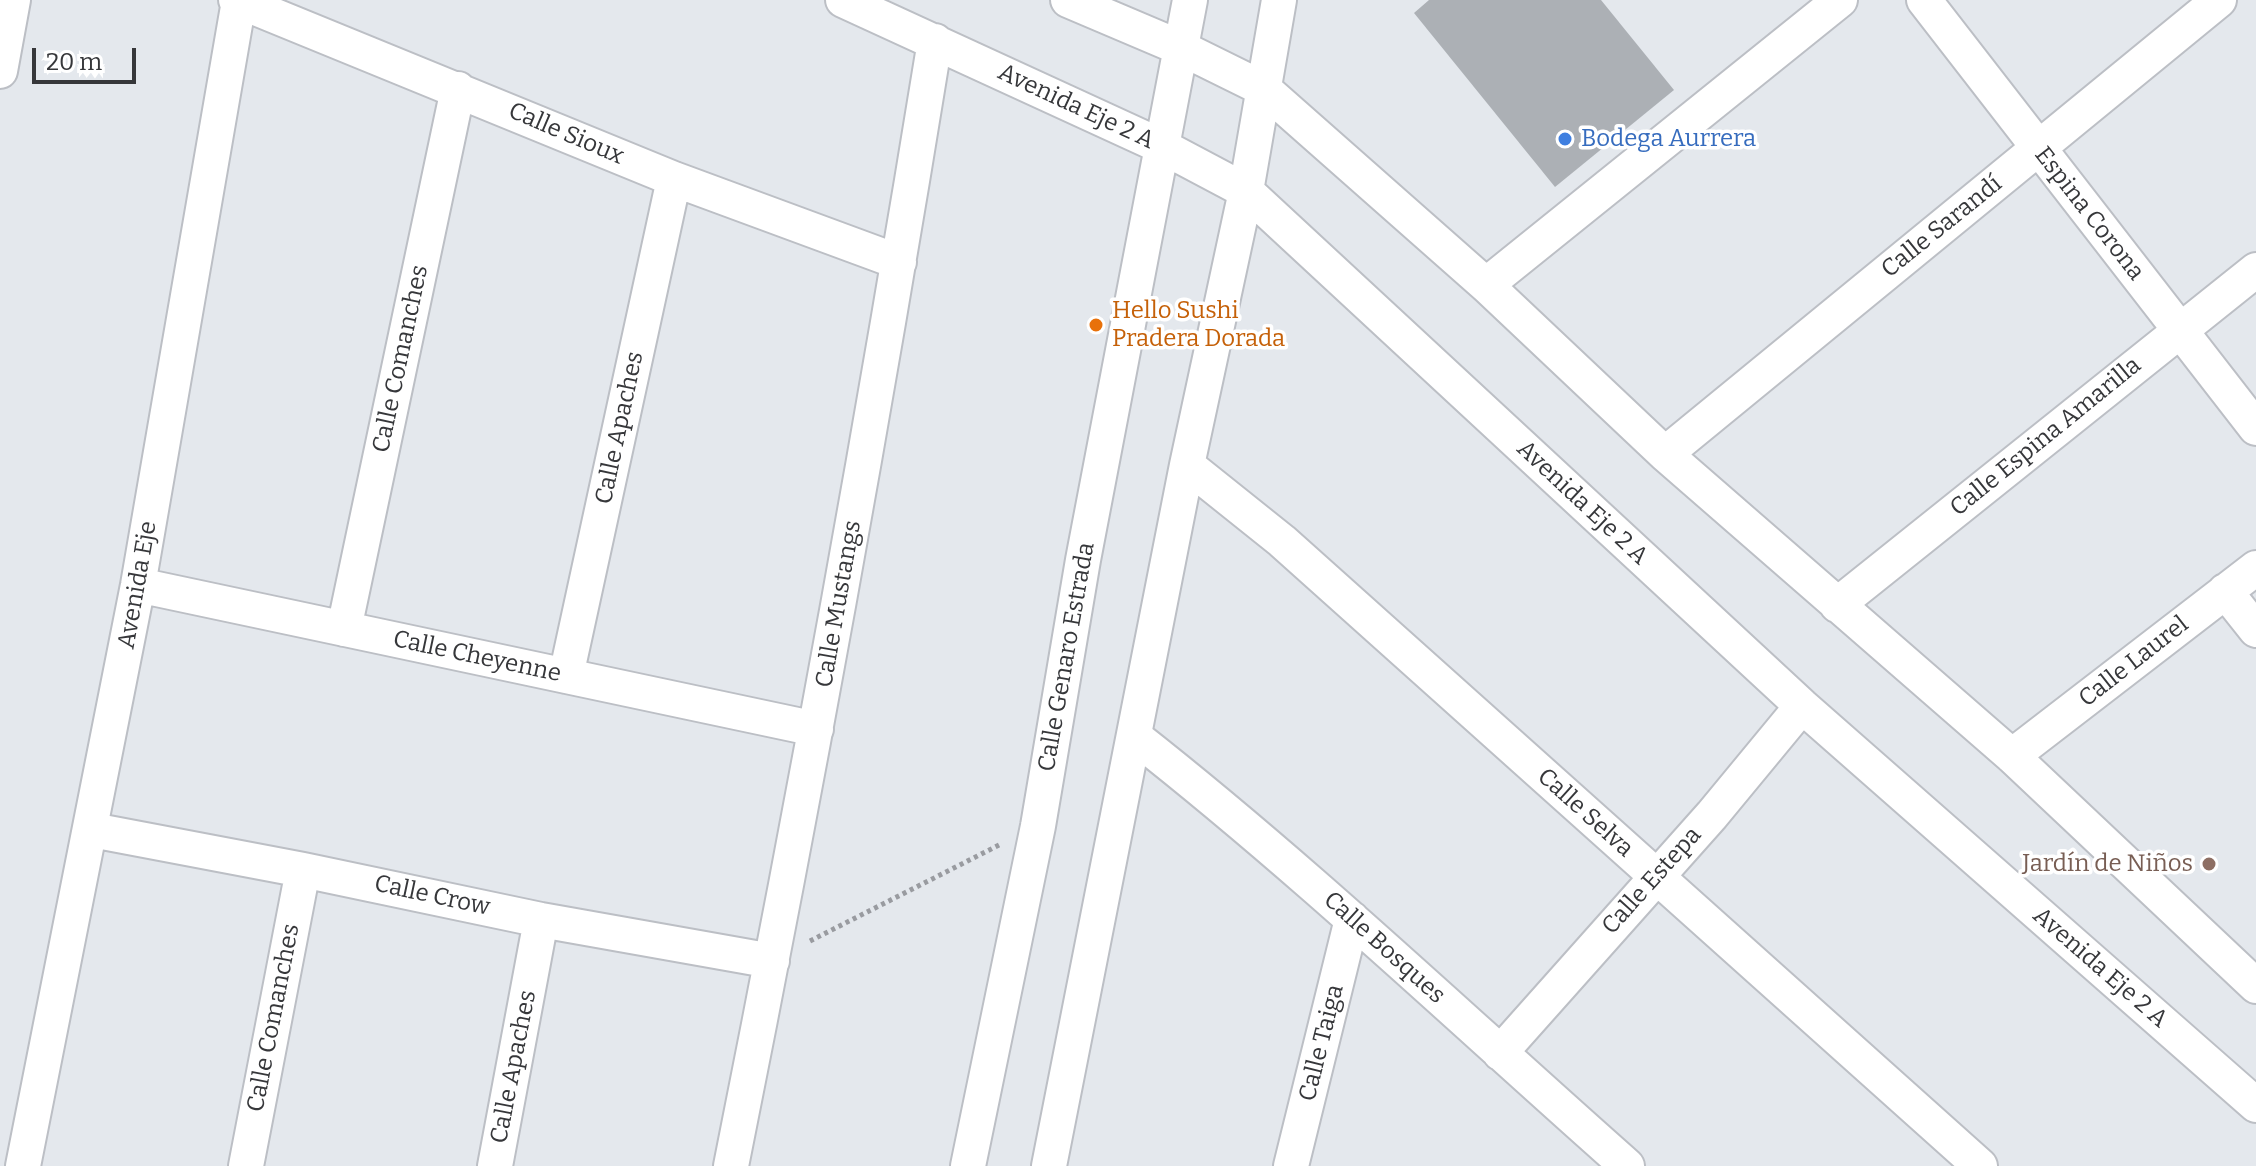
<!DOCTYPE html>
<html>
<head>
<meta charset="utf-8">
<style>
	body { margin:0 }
	#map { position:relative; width:2256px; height:1166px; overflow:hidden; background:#e4e8ed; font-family:Bitter,serif }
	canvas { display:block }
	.scale { position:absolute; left:32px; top:48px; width:104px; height:36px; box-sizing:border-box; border:4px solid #36373a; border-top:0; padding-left:10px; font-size:24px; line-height:28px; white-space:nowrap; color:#36373a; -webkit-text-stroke:6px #fff; paint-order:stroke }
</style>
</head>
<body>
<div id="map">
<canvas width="2256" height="1166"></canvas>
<div class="scale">20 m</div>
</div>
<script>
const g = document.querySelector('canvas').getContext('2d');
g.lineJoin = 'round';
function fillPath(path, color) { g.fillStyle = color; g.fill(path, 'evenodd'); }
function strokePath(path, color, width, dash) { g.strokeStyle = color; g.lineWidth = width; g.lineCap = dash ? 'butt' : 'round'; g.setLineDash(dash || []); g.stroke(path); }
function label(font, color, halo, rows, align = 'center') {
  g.font = font + ' Bitter,serif'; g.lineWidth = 7; g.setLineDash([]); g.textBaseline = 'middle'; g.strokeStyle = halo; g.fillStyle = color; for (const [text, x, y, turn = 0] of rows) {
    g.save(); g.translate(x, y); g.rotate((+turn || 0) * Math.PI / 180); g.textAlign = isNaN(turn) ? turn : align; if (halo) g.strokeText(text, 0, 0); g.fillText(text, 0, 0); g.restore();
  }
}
fillPath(new Path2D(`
	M1429,0h172l73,90 -119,97 -141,-174z`), '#acb0b5');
const minor = new Path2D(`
	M236,0l438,179 225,83
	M843,0l320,147 83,44 556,515 454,399
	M1068,0l113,48 83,41 222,196 179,169 347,302 244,230
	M1924,0l332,428
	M0,71l13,-71
	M1486,285l354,-285
	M1665,454l554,-454
	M1187,465l95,76 698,625
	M138,585l678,144
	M2225,591l31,39
	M1837,605l419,-335
	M344,629l114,-540
	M566,676l108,-497
	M1134,736c172,135 330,286 493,430
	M2012,756l244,-188
	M92,830l211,40 238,50 231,41
	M1500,1053l212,-238 90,-109
	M23,1166l115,-581 101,-584
	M246,1166l57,-296
	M495,1166l46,-246
	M731,1166c75,-374 143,-749 204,-1125
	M968,1166l70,-340 45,-266 107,-560
	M1049,1166l138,-701 59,-274 33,-191
	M1291,1166l61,-247`);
strokePath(minor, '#bcbfc5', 38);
strokePath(new Path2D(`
	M810,941l191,-97`), '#999ba0', 5, [4, 4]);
strokePath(minor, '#fff', 34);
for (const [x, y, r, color] of [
	[1565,139,8,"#3f7fe0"],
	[1096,325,8,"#e8710a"],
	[2209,864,8,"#8d6e63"]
]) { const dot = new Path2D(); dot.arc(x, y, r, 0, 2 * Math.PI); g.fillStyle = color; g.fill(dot); strokePath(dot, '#fff', 3); }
label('24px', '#36373a', '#fff', [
	["Avenida Eje 2 A",1076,107,25],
	["Calle Sioux",566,134,23],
	["Espina Corona",2089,214,52],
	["Calle Sarandí",1942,227,-39],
	["Calle Comanches",401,359,-78],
	["Calle Apaches",620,428,-78],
	["Calle Espina Amarilla",2046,437,-39],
	["Avenida Eje 2 A",1582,503,43],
	["Avenida Eje",138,585,-80],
	["Calle Mustangs",839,604,-80],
	["Calle Cheyenne",477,657,12],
	["Calle Genaro Estrada",1067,657,-80],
	["Calle Laurel",2134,662,-38],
	["Calle Selva",1585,813,42],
	["Calle Estepa",1652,881,-48],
	["Calle Crow",432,896,12],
	["Calle Bosques",1384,948,42],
	["Avenida Eje 2 A",2100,968,41],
	["Calle Comanches",274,1018,-79],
	["Calle Taiga",1322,1043,-76],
	["Calle Apaches",514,1067,-79]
]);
label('24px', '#366cbe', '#fff', [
	["Bodega Aurrera",1581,139]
], 'left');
label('24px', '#c56008', '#fff', [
	["Hello Sushi",1112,311],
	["Pradera Dorada",1112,339]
], 'left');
label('24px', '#785e54', '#fff', [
	["Jardín de Niños",2193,864]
], 'right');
</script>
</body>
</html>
